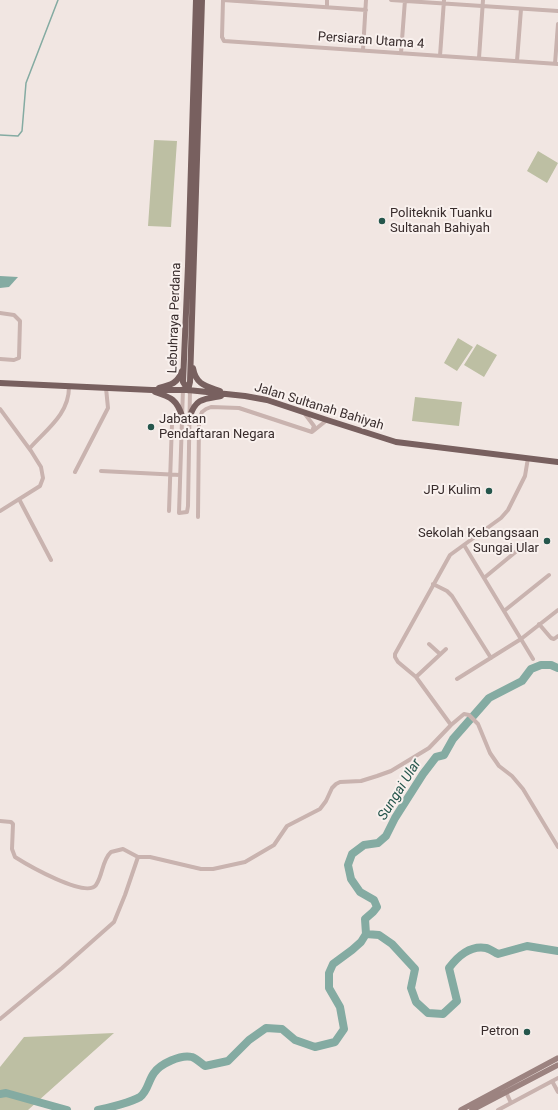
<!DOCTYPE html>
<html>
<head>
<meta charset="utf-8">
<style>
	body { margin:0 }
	canvas { display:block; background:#f1e6e2 }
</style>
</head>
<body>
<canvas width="558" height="1110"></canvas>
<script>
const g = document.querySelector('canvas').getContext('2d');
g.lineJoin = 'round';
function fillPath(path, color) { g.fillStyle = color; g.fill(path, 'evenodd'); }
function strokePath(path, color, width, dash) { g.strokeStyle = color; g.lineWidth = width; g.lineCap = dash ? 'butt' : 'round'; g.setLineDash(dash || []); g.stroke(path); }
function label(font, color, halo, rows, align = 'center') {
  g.font = font + ' Roboto,sans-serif'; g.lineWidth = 4; g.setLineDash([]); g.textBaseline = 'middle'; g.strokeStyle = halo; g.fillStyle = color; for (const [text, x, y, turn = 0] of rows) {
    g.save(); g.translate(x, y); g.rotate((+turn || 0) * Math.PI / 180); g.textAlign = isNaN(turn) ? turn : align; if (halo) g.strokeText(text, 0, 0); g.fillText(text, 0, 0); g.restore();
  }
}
fillPath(new Path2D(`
	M154,140l23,1 -6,86 -23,-1z
	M538,151l20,12 -11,20 -20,-12z
	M458,338l15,9 -16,24 -13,-8z
	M477,344l20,11 -13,22 -20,-12z
	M415,397l47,5 -3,24 -47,-5z
	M114,1033l-86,77h-28v-43l24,-30z`), '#bdbfa3');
fillPath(new Path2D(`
	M0,276l18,1 -9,10 -9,1z`), '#84aba2');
strokePath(new Path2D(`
	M0,135l18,1 4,-5 4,-48 32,-83`), '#84aba2', 1.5);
strokePath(new Path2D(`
	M366,934l-1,-15 8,-7 4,-5 -3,-7 -14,-8 -9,-13 -3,-14 4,-11 12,-9 14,-2 8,-7 9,-18 28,-44 13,-17 8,-2 9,-16 36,-41 33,-17 9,-12 10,-4h10l7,3
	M366,934l13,1 13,9 23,25 -4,19 5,14 12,11 15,1 14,-13 -8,-33c9,-12 21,-23 37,-20 4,1 8,4 12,6l29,-8 31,5
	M0,1094l6,-1 61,17
	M98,1110c10,-2 34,-8 42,-13 8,-6 8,-16 14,-24 6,-9 27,-19 38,-16 5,2 10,7 13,9l23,-5 21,-21 17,-12 16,1 13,11 20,7 20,-5 9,-13 -4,-22 -11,-19v-15l4,-9 19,-14 9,-8 5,-8`), '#84aba2', 8);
strokePath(new Path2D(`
	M223,0l-1,37 2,4 334,23
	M223,0l143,10
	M391,0l167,11
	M327,7v-7
	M363,50l3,-50
	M401,53l4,-53
	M440,56l4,-56
	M479,58l4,-58
	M517,61l4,-52
	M555,64l3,-40
	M0,313l14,2 6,6 -1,37 -5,2 -14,-1
	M183,388l-4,125 8,-1 1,-6 2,-117
	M0,409l31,42 10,16 2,11 -3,8 -40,25
	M305,414l9,12 -2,6 15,-12
	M30,448c17,-19 39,-34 39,-61
	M101,471l79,4
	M75,472l33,-64 -2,-20
	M19,499l32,61
	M169,511l3,-88
	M198,517l1,-98 3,-7 4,-3 5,-2 28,1 73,24
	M464,545l69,114
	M484,578l40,-33
	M433,584l14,7 5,5 39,62
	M504,611l45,-36
	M539,624l12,14 3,1 4,-3
	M429,644l11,10
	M416,677l30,-28
	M457,679l64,-40 37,-29
	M451,725l-35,-48 -18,-15 -3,-5v-3l55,-99 51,-37 7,-8 17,-34 3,-18
	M0,821l11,1 2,2 -1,25 3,8c11,7 71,42 81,28 7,-10 6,-25 15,-33l12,-3 15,8
	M0,1019l62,-51 52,-46 11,-27 13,-38h12l51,12h12l32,-7 29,-17 13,-19 33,-17 6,-8 6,-13 4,-4 4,-2 21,-1 16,-5 14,-5 38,-23 22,-23 13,-11 5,1 9,9 12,29 9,13 13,10 11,13 35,58
	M552,1081l6,11
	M506,1092l5,11
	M498,1110l60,-32`), '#c9b3af', 4);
strokePath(new Path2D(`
	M461,1110l97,-52
	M472,1110l86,-45`), '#9c8380', 5.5);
strokePath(new Path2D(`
	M193,368c3,17 13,18 27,23
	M0,383l152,7h36l57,6 22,4 60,20 69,22 162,20
	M159,388c12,-3 19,-5 23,-17
	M188,390l-5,-8 5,-116 8,-266
	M188,390l2,-8 12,-382
	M155,392c16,5 22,8 27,24
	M190,416c6,-18 14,-17 31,-20`), '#78605f', 6);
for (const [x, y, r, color] of [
	[382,221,4,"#25564c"],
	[151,427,4,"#25564c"],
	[489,491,4,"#25564c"],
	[547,541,4,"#25564c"],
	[527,1032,4,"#25564c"]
]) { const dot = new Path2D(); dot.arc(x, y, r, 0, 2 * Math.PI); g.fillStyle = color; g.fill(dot); strokePath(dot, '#f9f1ee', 1.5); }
label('13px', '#382c2c', '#f9f1ee', [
	["Persiaran Utama 4",371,41,4],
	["Lebuhraya Perdana",175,318,-88],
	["Jalan Sultanah Bahiyah",319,407,17]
]);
label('13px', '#382c2c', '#f9f1ee', [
	["Politeknik Tuanku",390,214,"left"],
	["Sultanah Bahiyah",390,229,"left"],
	["Jabatan",159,420,"left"],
	["Pendaftaran Negara",159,435,"left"],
	["JPJ Kulim",481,491],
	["Sekolah Kebangsaan",539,534],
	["Sungai Ular",539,549],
	["Petron",519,1032]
], 'right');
label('italic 14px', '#25564c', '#f9f1ee', [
	["Sungai Ular",400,790,-58]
]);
</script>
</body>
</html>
